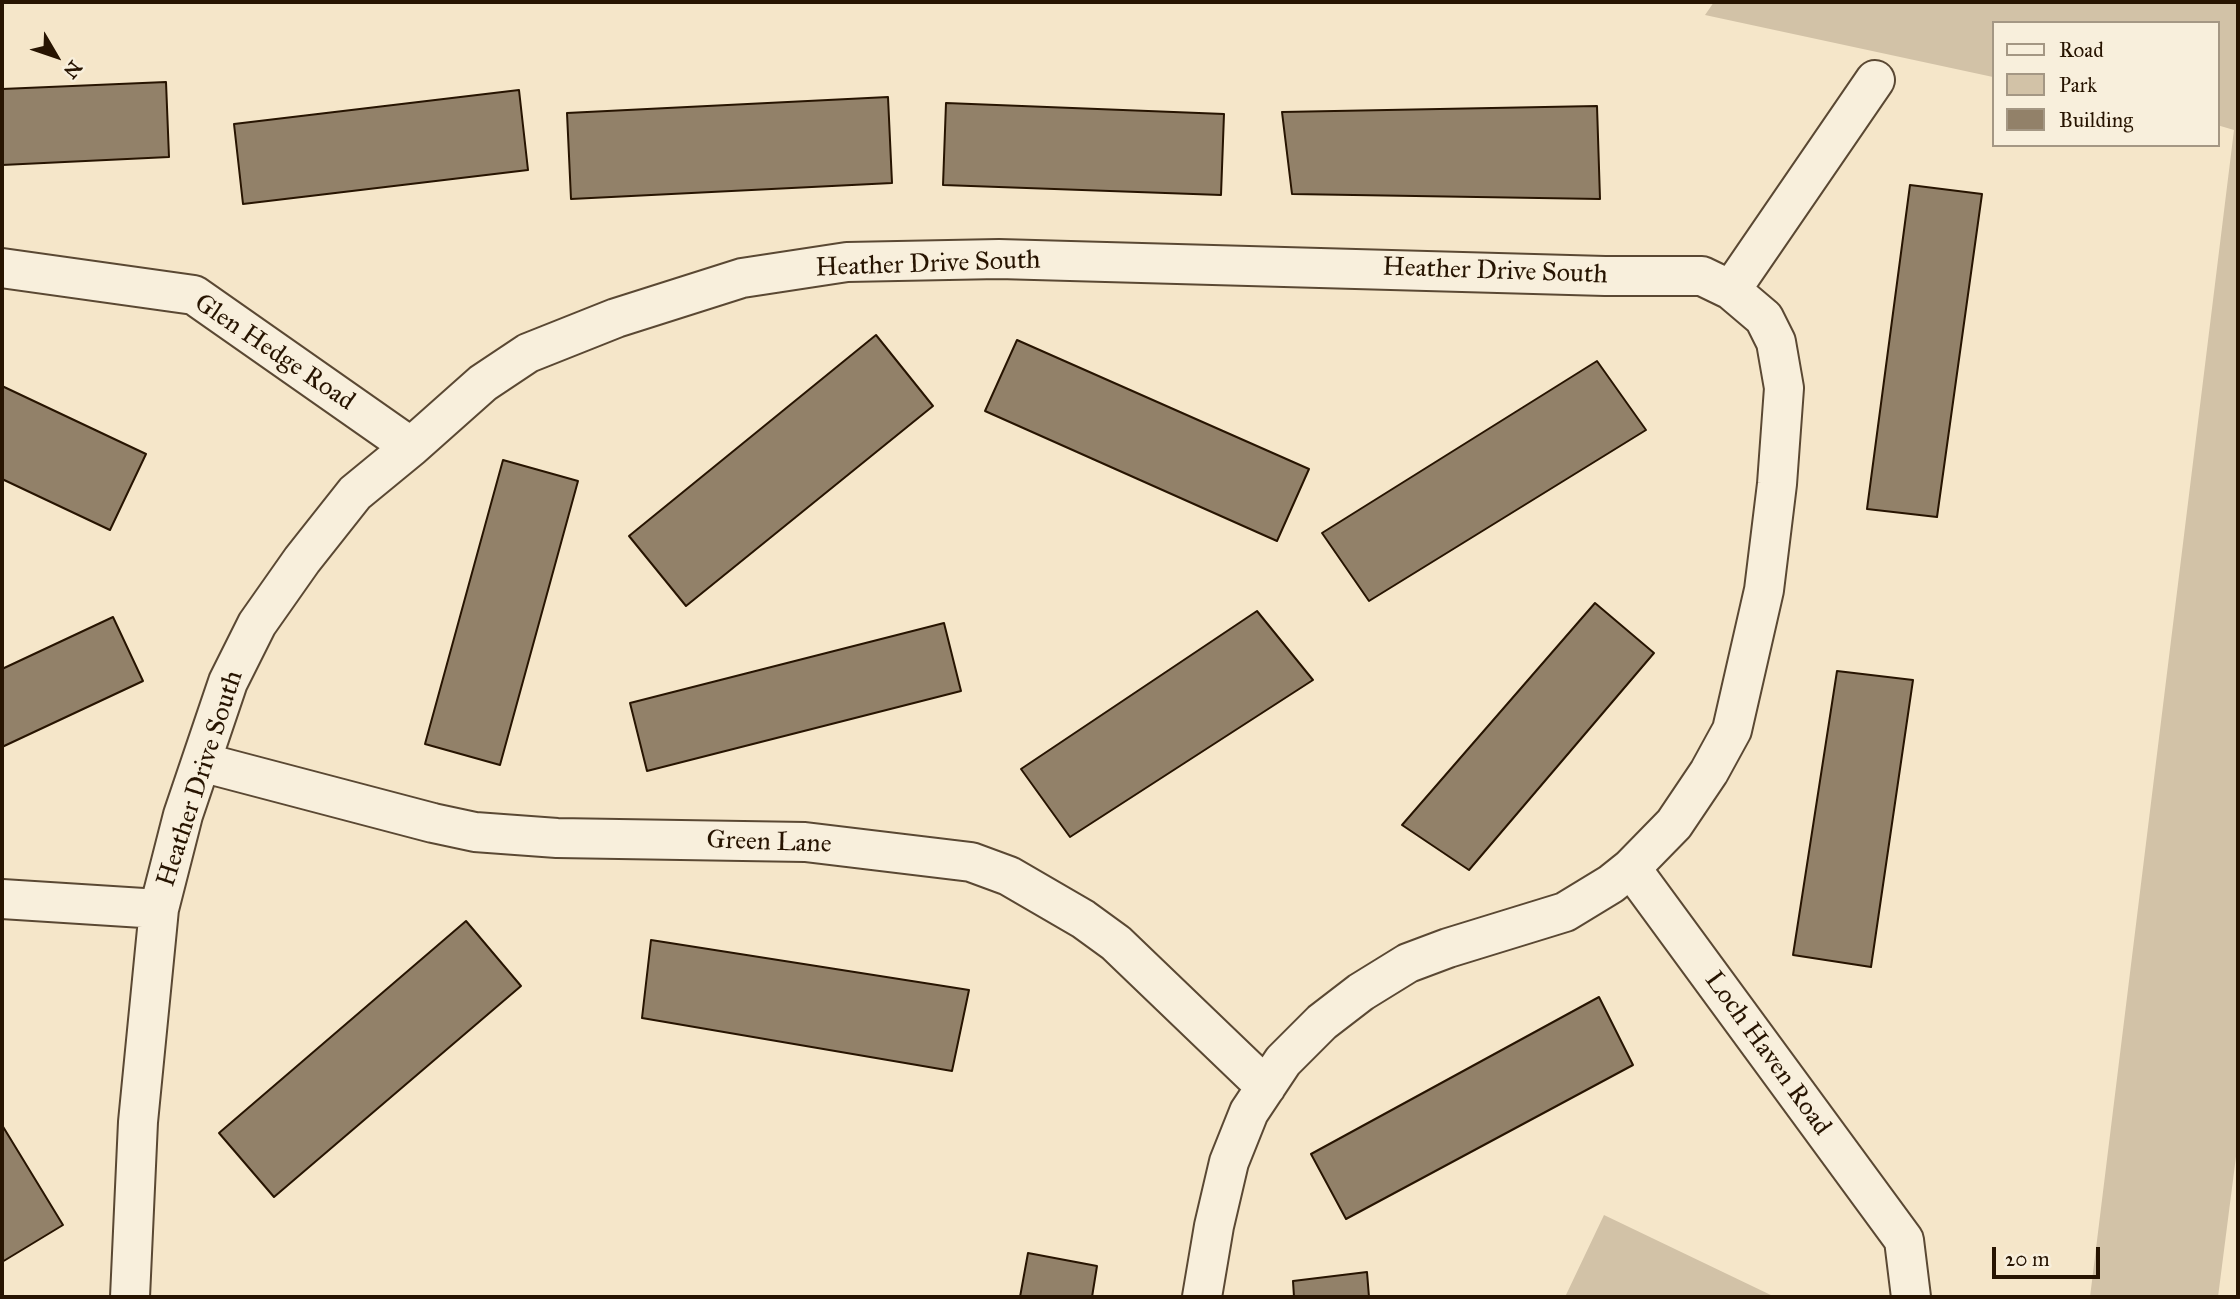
<!DOCTYPE html>
<style>
body{margin:0}
#map{position:relative;width:2240px;height:1299px;overflow:hidden;background:#f5e6c9;font-family:"IM FELL Great Primer",serif}
canvas{display:block}
.frame{position:absolute;inset:0;border:4px solid #271401;pointer-events:none}
.legend{position:absolute;left:1992px;top:21px;width:228px;height:126px;box-sizing:border-box;background:#f8efdc;border:2px solid #a49784;margin:0;padding:9px 12px;list-style:none;font-size:21px;color:#271401}
.legend li{display:flex;align-items:center;gap:14px;height:35px}
.legend b{width:35px;border:2px solid #a49784}
.north{position:absolute;left:21px;top:21px;width:70px;height:70px;-webkit-text-stroke:5px #f8efdc;paint-order:stroke;rotate:129deg;font-size:19px;font-weight:700;line-height:28px;text-align:center;color:#271401}
.north::after{content:'';display:block;margin:auto;width:24px;height:32px;background:#271401;clip-path:polygon(50% 0,100% 100%,50% 72%,0 100%)}
.scale{position:absolute;left:1992px;top:1247px;width:108px;height:32px;box-sizing:border-box;border:4px solid #271401;border-top:0;padding-left:9px;font-size:21px;line-height:24px;white-space:nowrap;color:#271401;-webkit-text-stroke:5px #f8efdc;paint-order:stroke}
</style>
<div id="map">
<canvas width="2240" height="1299"></canvas>
<div class="frame"></div>
<ul class="legend">
<li><b style="height:9px;background:#f8efdc"></b>Road</li>
<li><b style="height:19px;background:#d2c2a7"></b>Park</li>
<li><b style="height:19px;background:#928169"></b>Building</li>
</ul>
<div class="north">N</div>
<div class="scale">20 m</div>
</div>
<script>
const ctx = document.querySelector('canvas').getContext('2d');
ctx.lineJoin = 'round';
function fillPath(path, color) { ctx.fillStyle = color; ctx.fill(path, 'evenodd'); }
function stroke(path, color, width, dash) { ctx.strokeStyle = color; ctx.lineWidth = width; ctx.lineCap = dash ? 'butt' : 'round'; ctx.setLineDash(dash || []); ctx.stroke(path); }
function label(font, color, halo, rows, align = 'center') {
  ctx.font = font + ' "IM FELL Great Primer",serif'; ctx.lineWidth = 5; ctx.setLineDash([]); ctx.textBaseline = 'middle'; ctx.strokeStyle = halo; ctx.fillStyle = color; for (const [text, x, y, turn = 0] of rows) {
    ctx.save(); ctx.translate(x, y); ctx.rotate((+turn || 0) * Math.PI / 180); ctx.textAlign = isNaN(turn) ? turn : align; if (halo) ctx.strokeText(text, 0, 0); ctx.fillText(text, 0, 0); ctx.restore();
  }
}
const green = new Path2D(`
 M 1714,2 L 2238,2 L 2238,1141 L 2218,1297 L 2090,1297 L 2234,130 L 2217,125 L 2217,23 L 1993,23 L 1993,77 L 1705,15 Z
 M 1604,1215 L 1775,1297 L 1565,1297 Z`);
const building = new Path2D(`
 M 166,82 L 169,157 L 2,165 L 2,89 Z
 M 519,90 L 528,170 L 243,204 L 234,124 Z
 M 888,97 L 892,183 L 571,199 L 567,113 Z
 M 946,103 L 1224,114 L 1221,195 L 943,185 Z
 M 1597,106 L 1600,199 L 1292,194 L 1282,112 Z
 M 1910,185 L 1982,194 L 1937,517 L 1867,509 Z
 M 876,335 L 933,406 L 686,606 L 629,536 Z
 M 1017,340 L 1309,469 L 1277,541 L 985,411 Z
 M 1597,361 L 1646,430 L 1369,601 L 1322,533 Z
 M 2,386 L 146,454 L 110,530 L 2,479 Z
 M 503,460 L 578,481 L 500,765 L 425,744 Z
 M 1595,603 L 1654,653 L 1469,870 L 1402,825 Z
 M 1257,611 L 1313,680 L 1070,837 L 1021,769 Z
 M 113,617 L 143,681 L 2,747 L 2,669 Z
 M 944,623 L 961,691 L 647,771 L 630,703 Z
 M 1837,671 L 1913,680 L 1871,967 L 1793,955 Z
 M 466,921 L 521,986 L 274,1197 L 219,1133 Z
 M 651,940 L 969,990 L 952,1071 L 642,1018 Z
 M 1599,997 L 1633,1065 L 1346,1219 L 1311,1154 Z
 M 2,1125 L 63,1225 L 2,1262 Z
 M 1028,1253 L 1097,1266 L 1092,1297 L 1020,1297 Z
 M 1367,1272 L 1369,1297 L 1294,1297 L 1293,1281 Z`);
const minor = new Path2D(`
 M 2,268 L 194,295 L 411,447
 M 1731,290 L 1875,80
 M 201,762 L 433,823 L 475,832 L 557,838 L 805,842 L 971,862 L 1009,876 L 1083,919 L 1116,943 L 1266,1087
 M 1631,868 L 1904,1240 L 1911,1297
 M 2,899 L 159,909
 M 130,1297 L 138,1122 L 159,909 L 183,815 L 228,682 L 257,624 L 302,560 L 355,493 L 411,447 L 483,383 L 528,353 L 616,318 L 742,278 L 847,262 L 999,259 L 1605,276 L 1702,276 L 1731,290 L 1764,318 L 1776,342 L 1784,388 L 1777,484 L 1764,590 L 1732,730 L 1709,772 L 1674,824 L 1631,868 L 1611,884 L 1565,912 L 1448,948 L 1408,963 L 1361,992 L 1322,1022 L 1283,1061 L 1249,1112 L 1229,1162 L 1214,1226 L 1202,1297`);
const streetNames = [
 ["Heather Drive South",928,265,-2],
 ["Heather Drive South",1495,272,2],
 ["Glen Hedge Road",274,353,34],
 ["Heather Drive South",201,779,-72],
 ["Green Lane",769,843,2],
 ["Loch Haven Road",1767,1054,54]
];
fillPath(green, '#d2c2a7');
fillPath(building, '#928169');
stroke(building, '#271401', 2);
stroke(minor, '#5a4833', 42);
stroke(minor, '#f8efdc', 38);
label('26px', '#271401', '#f8efdc', streetNames);
</script>
